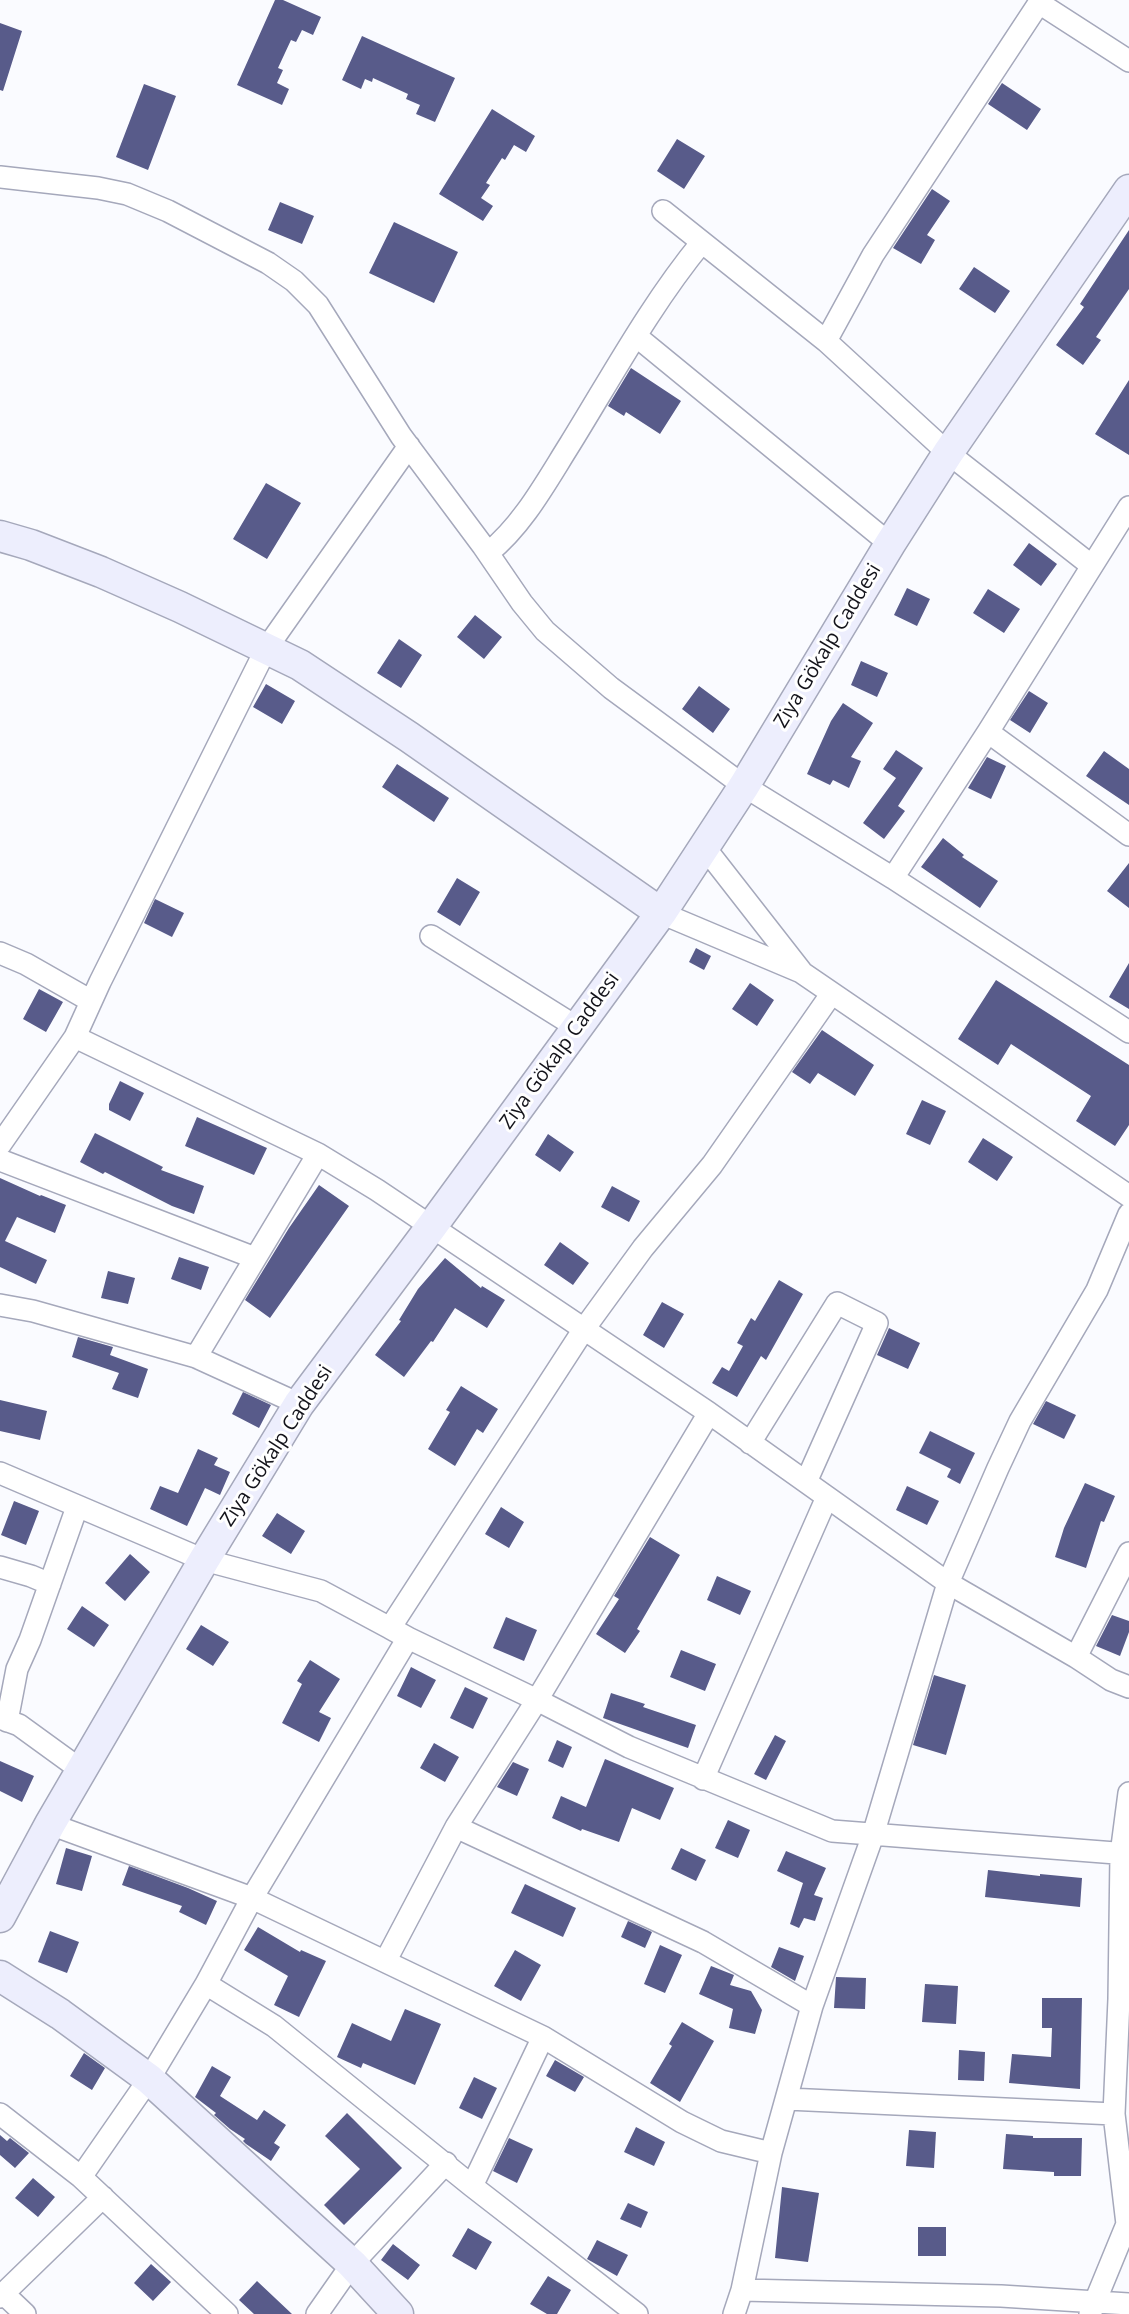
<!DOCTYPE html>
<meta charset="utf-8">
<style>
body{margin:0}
canvas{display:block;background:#fafbff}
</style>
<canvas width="1129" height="2314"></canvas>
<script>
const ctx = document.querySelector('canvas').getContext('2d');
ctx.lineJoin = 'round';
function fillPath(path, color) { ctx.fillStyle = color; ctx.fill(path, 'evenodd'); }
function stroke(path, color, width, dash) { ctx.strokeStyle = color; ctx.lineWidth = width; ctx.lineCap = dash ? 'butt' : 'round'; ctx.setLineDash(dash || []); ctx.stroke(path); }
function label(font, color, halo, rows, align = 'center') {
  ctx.font = font + ' "Open Sans",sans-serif'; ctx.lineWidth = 6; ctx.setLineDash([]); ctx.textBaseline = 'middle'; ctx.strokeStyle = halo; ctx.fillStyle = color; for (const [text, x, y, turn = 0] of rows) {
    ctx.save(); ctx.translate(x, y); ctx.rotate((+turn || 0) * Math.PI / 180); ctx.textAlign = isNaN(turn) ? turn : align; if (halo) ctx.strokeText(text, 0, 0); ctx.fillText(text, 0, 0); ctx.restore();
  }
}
const building = new Path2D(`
 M 275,0 L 283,0 L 321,17 L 313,35 L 302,30 L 296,42 L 291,40 L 278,68 L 283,70 L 277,83 L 289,89 L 282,105 L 237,85 Z
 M 0,23 L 22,31 L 3,91 L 0,90 Z
 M 362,36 L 455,78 L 435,122 L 416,114 L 420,105 L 406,99 L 408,94 L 373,78 L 372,82 L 365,79 L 361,89 L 342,80 Z
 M 1002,83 L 1041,109 L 1027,130 L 988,104 Z
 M 144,84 L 176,96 L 148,170 L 116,157 Z
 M 492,109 L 535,136 L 526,152 L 514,145 L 505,160 L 502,158 L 486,183 L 490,185 L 481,198 L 493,206 L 483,221 L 439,194 Z
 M 677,139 L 705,156 L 684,189 L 657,171 Z
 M 932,189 L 950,201 L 927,235 L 935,240 L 921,264 L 893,248 Z
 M 280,202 L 314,216 L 302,244 L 268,230 Z
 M 394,222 L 458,252 L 434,303 L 369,273 Z
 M 1129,230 L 1129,289 L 1096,337 L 1101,340 L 1083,365 L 1056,345 L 1084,307 L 1080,304 Z
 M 974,267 L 1010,291 L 995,313 L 959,289 Z
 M 631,368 L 681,401 L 660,434 L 626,412 L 624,416 L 608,406 Z
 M 1129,380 L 1129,455 L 1095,434 Z
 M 266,483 L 301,503 L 267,559 L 233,539 Z
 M 1029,543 L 1057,564 L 1041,586 L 1013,565 Z
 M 907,588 L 930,599 L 917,626 L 894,615 Z
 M 988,589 L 1020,609 L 1004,633 L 973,613 Z
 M 475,615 L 502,637 L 484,659 L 457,637 Z
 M 399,639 L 422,655 L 401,688 L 377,673 Z
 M 861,661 L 888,673 L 877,697 L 851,685 Z
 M 266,684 L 295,701 L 282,724 L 253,707 Z
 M 699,686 L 730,709 L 713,733 L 682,709 Z
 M 1029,691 L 1048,703 L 1030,733 L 1010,720 Z
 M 843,703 L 873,723 L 851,757 L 861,761 L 849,788 L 833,780 L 830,785 L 807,774 L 831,721 Z
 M 896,750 L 923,768 L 898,806 L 905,811 L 884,839 L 863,823 L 896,778 L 883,769 Z
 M 1104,751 L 1129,769 L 1129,805 L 1086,776 Z
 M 987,757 L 1006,766 L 991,799 L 968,788 Z
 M 397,764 L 449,798 L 434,822 L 382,787 Z
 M 943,838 L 964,855 L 962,857 L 998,881 L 980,908 L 921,867 Z
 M 1129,863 L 1129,908 L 1107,891 Z
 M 457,878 L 480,892 L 460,926 L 437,912 Z
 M 155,899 L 184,913 L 172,937 L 144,923 Z
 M 696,948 L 711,956 L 704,970 L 689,962 Z
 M 1129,963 L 1129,1009 L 1109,997 Z
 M 996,980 L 1129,1065 L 1129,1125 L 1115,1146 L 1076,1121 L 1091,1096 L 1011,1044 L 998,1065 L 958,1039 Z
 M 750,983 L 774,1000 L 757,1026 L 732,1009 Z
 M 39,989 L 63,1002 L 46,1032 L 23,1019 Z
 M 822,1030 L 874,1065 L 855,1096 L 818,1073 L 810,1084 L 792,1072 Z
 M 120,1081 L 144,1093 L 130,1121 L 109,1110 L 109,1104 Z
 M 922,1100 L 946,1111 L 930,1145 L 906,1134 Z
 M 197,1117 L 267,1148 L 254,1175 L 185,1146 Z
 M 95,1133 L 163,1167 L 161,1170 L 204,1186 L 194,1214 L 172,1206 L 105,1172 L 103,1174 L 80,1162 Z
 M 548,1134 L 574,1152 L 560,1172 L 535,1155 Z
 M 983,1138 L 1013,1157 L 997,1181 L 968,1162 Z
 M 0,1178 L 40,1196 L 41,1195 L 66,1205 L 55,1233 L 17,1217 L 5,1241 L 47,1260 L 36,1284 L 0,1267 Z
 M 319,1185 L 349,1206 L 270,1318 L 245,1300 L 289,1228 Z
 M 612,1186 L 640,1201 L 629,1222 L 601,1207 Z
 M 560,1242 L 589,1263 L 573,1285 L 544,1265 Z
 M 179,1257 L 209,1267 L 201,1290 L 171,1279 Z
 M 445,1258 L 481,1288 L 482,1286 L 505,1300 L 487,1328 L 455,1308 L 433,1342 L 431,1341 L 404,1377 L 375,1355 L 401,1321 L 399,1320 L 418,1289 Z
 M 108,1271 L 135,1278 L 128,1304 L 101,1298 Z
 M 779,1280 L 803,1294 L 766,1360 L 761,1356 L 737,1397 L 712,1383 L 722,1367 L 729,1371 L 743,1346 L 737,1343 L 751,1318 L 755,1321 Z
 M 662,1302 L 684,1314 L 664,1348 L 643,1335 Z
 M 889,1328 L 920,1343 L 908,1369 L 877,1355 Z
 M 78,1337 L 113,1347 L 110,1355 L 148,1369 L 138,1398 L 112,1389 L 119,1373 L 72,1357 Z
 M 461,1386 L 498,1409 L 483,1433 L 477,1429 L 455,1466 L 428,1449 L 450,1412 L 446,1410 Z
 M 243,1392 L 271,1405 L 259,1428 L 232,1414 Z
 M 0,1400 L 47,1411 L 40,1440 L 0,1431 Z
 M 1046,1401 L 1076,1415 L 1064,1439 L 1033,1424 Z
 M 930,1431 L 975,1453 L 960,1484 L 947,1477 L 951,1469 L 919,1453 Z
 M 198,1449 L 218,1458 L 214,1465 L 230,1472 L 220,1495 L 205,1488 L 187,1526 L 150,1509 L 160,1486 L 178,1493 Z
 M 1085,1483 L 1115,1496 L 1104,1522 L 1101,1521 L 1086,1568 L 1055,1557 L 1064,1528 Z
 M 907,1486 L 939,1501 L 927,1525 L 896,1510 Z
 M 14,1501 L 39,1511 L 26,1545 L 1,1535 Z
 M 501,1507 L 524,1522 L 509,1548 L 485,1534 Z
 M 277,1513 L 305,1531 L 291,1554 L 262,1536 Z
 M 650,1537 L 680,1555 L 637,1629 L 640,1631 L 625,1653 L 596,1634 L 619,1599 L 614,1596 Z
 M 130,1554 L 150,1572 L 125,1601 L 105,1583 Z
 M 717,1576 L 751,1591 L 740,1615 L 707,1600 Z
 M 82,1606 L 109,1625 L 94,1647 L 67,1629 Z
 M 1112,1615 L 1129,1621 L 1129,1632 L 1120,1656 L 1096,1646 Z
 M 506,1617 L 537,1630 L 524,1661 L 493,1648 Z
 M 201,1625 L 229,1642 L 213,1666 L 186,1649 Z
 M 681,1650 L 716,1664 L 705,1691 L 670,1677 Z
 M 310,1660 L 340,1679 L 319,1712 L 331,1718 L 319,1742 L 282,1723 L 302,1684 L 297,1681 Z
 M 411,1667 L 436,1680 L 421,1708 L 397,1696 Z
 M 934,1675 L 966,1685 L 946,1755 L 913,1745 Z
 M 465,1687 L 488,1698 L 473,1729 L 450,1718 Z
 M 611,1693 L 645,1704 L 643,1707 L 696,1725 L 688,1748 L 603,1718 Z
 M 775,1735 L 786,1741 L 766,1780 L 754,1774 Z
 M 557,1740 L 572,1747 L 563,1768 L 548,1761 Z
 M 434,1743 L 459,1757 L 445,1782 L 420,1768 Z
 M 605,1759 L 674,1788 L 660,1820 L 632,1808 L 619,1842 L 582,1829 L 581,1831 L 552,1818 L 561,1796 L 586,1807 Z
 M 0,1761 L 34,1776 L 22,1802 L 0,1791 Z
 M 513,1762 L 529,1769 L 517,1796 L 497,1787 Z
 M 728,1820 L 750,1830 L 738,1858 L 715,1848 Z
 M 66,1848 L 92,1856 L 82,1891 L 56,1884 Z
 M 681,1848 L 706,1860 L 696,1881 L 671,1869 Z
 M 786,1851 L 826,1868 L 814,1895 L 823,1898 L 815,1921 L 804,1918 L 799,1928 L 790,1924 L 803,1883 L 777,1871 Z
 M 129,1866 L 188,1888 L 217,1901 L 206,1925 L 179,1912 L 182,1906 L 122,1885 Z
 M 988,1870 L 1040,1876 L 1040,1874 L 1082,1878 L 1080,1907 L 985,1897 Z
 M 525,1884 L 576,1908 L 563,1937 L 511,1913 Z
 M 628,1921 L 652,1932 L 645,1948 L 621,1937 Z
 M 258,1927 L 300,1952 L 301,1950 L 326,1961 L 299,2017 L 274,2005 L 288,1976 L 244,1950 Z
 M 50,1931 L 79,1942 L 67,1973 L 38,1962 Z
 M 660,1945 L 682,1955 L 665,1993 L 644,1984 Z
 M 779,1947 L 804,1956 L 795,1981 L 771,1967 Z
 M 515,1950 L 541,1965 L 521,2001 L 494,1986 Z
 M 711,1966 L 734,1975 L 730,1985 L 751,1991 L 762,2010 L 755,2034 L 729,2028 L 733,2009 L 699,1994 Z
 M 836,1977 L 866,1978 L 865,2009 L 834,2008 Z
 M 925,1984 L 958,1986 L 956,2024 L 922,2022 Z
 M 1042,1998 L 1082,1998 L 1080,2089 L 1009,2083 L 1012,2054 L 1051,2057 L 1052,2028 L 1042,2028 Z
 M 405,2009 L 441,2024 L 415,2085 L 363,2063 L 361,2068 L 337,2057 L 352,2023 L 391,2041 Z
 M 682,2022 L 714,2041 L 680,2102 L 650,2083 L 672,2046 L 669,2044 Z
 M 959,2050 L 985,2052 L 984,2081 L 958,2080 Z
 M 84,2053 L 105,2068 L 92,2090 L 70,2076 Z
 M 555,2060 L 584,2077 L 575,2092 L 546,2076 Z
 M 212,2066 L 231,2077 L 220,2096 L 257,2120 L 264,2110 L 286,2125 L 274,2143 L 280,2147 L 271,2161 L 246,2144 L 243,2141 L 245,2139 L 230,2129 L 214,2115 L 216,2113 L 195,2097 Z
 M 474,2077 L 497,2088 L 482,2119 L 459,2108 Z
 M 347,2113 L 402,2168 L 344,2225 L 324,2205 L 360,2169 L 325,2136 Z
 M 636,2127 L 665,2142 L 654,2166 L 624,2152 Z
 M 909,2130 L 936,2132 L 934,2168 L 906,2166 Z
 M 1006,2134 L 1033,2136 L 1033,2138 L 1082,2138 L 1081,2176 L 1054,2176 L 1054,2172 L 1003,2169 Z
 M 0,2135 L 7,2141 L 10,2138 L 29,2153 L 15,2168 L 0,2155 Z
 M 509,2138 L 533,2149 L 517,2183 L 493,2171 Z
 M 33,2178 L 55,2197 L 38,2217 L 15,2198 Z
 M 782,2187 L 819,2193 L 808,2262 L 775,2258 Z
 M 628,2203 L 648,2212 L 641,2228 L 620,2219 Z
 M 918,2227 L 946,2227 L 946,2256 L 918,2256 Z
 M 468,2228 L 492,2242 L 476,2270 L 452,2256 Z
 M 597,2240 L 628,2255 L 617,2276 L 587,2259 Z
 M 393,2244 L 420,2265 L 408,2280 L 381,2260 Z
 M 151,2264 L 171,2282 L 153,2301 L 134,2283 Z
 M 548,2276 L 571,2290 L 557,2314 L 547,2314 L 530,2304 Z
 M 257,2281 L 292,2314 L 254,2314 L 239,2300 Z`);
const street = new Path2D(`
 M 0,177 L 98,188 L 127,194 L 168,211 L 268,263 L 294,281 L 318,305 L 401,436 L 483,546 L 522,603 L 545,631 L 611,688 L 744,786 L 893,878 L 1129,1032
 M 663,211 L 826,341 L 948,453 L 1092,566
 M 636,336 L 890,544
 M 826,341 L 873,255 L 1039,3 L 1129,61
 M 488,553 C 523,525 546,482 570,444 C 612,376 651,304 702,242
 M 988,732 L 1129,835
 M 705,848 L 801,971
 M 893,878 L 988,732 L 1129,507
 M 661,913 L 801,972 L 1129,1196
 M 431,936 L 578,1028
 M 0,953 L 26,964 L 91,1001
 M 75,1037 L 318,1154 L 377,1190 L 709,1413 L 948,1583 L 1076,1657 L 1111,1680 L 1129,1687
 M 0,1145 L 75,1037 L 100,982 L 266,649 L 409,446
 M 0,1160 L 255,1258
 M 0,1305 L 33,1311 L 196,1357 L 299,1404
 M 196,1357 L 318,1154
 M 750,1443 L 837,1303 L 877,1323 L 806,1482
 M 0,1473 L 204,1560 L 321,1591 L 390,1628
 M 0,1567 L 31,1576 L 50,1584
 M 408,1638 L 537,1700 L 629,1747 L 832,1831 L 1129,1854
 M 1076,1657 L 1129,1553
 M 0,1718 L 19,1725 L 81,1770
 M 7,1721 L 17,1669 L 30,1640 L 77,1507
 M 703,1779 L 827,1497
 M 50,1824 L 252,1898 L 543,2037 L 682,2122 L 721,2141 L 771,2153
 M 456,1827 L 703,1942 L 812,2006
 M 386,1960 L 456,1827 L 537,1700 L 709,1413
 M 206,1984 L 274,2026 L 472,2186 L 637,2314
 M 787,2099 L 1114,2114
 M 0,2114 L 81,2177 L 227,2314
 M 81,2177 L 149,2079 L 206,1984 L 252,1898 L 408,1638 L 390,1628 L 584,1329 L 643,1248 L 712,1165 L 832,993
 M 472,2186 L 543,2037
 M 742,2290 L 1001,2296 L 1129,2304
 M 4,2294 L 25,2314
 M 0,2297 L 103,2197
 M 317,2314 L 352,2264 L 446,2163
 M 734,2314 L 742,2290 L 771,2153 L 812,2006 L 873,1835 L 948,1583 L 998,1468 L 1020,1421 L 1097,1290 L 1129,1214
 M 1090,2314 L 1127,2224 L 1114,2114 L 1119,1999 L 1121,1854 L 1129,1793`);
const secondary = new Path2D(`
 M 0,536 L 31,545 L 101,572 L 180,607 L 300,665 L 409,737 L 661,913
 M 0,1917 L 50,1824 L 204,1560 L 299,1404 L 432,1226 L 661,913 L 744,786 L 890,544 L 948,453 L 1129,190
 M 0,1976 L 60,2014 L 149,2079 L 352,2264 L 398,2314`);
const streetNames = [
 ["Ziya Gökalp Caddesi",828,646,-59],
 ["Ziya Gökalp Caddesi",560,1051,-54],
 ["Ziya Gökalp Caddesi",277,1446,-57]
];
fillPath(building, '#585b8a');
stroke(street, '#a5a8bb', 24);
stroke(secondary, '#a5a8bb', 33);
stroke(street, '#fff', 21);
stroke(secondary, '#edeefd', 30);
label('20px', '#13131a', '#fff', streetNames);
</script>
